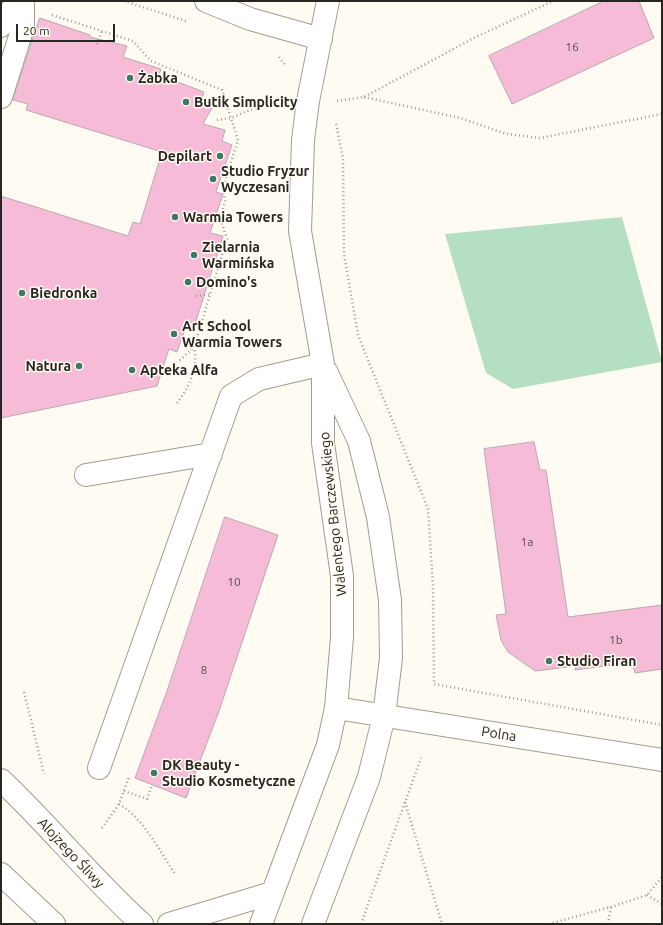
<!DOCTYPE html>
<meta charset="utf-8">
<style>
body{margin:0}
#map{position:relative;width:663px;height:925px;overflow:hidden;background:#fffbf2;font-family:Ubuntu,sans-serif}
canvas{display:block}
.frame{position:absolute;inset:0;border:2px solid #282620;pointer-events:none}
.scale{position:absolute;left:16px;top:24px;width:99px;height:18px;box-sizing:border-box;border:2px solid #282620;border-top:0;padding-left:5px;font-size:12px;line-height:14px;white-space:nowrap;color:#282620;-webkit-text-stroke:3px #fffbf2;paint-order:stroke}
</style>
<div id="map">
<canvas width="663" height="925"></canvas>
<div class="frame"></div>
<div class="scale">20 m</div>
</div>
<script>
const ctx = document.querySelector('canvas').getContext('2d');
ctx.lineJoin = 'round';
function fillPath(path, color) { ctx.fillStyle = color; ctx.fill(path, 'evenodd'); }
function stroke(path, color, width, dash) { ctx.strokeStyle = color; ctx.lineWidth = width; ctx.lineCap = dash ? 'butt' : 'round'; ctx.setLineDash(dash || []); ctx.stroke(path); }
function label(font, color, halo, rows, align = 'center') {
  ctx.font = font + ' Ubuntu,sans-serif'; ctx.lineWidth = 3; ctx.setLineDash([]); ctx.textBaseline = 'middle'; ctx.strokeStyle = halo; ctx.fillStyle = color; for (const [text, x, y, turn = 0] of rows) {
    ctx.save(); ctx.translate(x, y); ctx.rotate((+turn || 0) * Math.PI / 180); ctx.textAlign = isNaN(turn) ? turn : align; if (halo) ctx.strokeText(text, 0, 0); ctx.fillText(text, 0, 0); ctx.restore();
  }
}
const green = new Path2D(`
 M 622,217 L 662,362 L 513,389 L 486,373 L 445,234 Z`);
const building = new Path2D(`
 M 604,1 L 639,1 L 654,38 L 512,104 L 489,56 Z
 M 40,18 L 90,35 L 90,37 L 127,46 L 123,57 L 161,69 L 159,75 L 204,92 L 201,101 L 213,106 L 203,124 L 225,130 L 222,141 L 232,145 L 216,192 L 223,194 L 210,233 L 223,236 L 195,324 L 188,321 L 177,352 L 169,349 L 157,386 L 1,418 L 1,196 L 128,236 L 133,222 L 140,224 L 162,152 L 26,110 L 28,104 L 13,100 Z
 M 534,442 L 540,470 L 546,470 L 568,617 L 662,605 L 662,669 L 635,673 L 632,662 L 575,670 L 575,666 L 535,671 L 508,652 L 501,640 L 496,615 L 506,614 L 484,449 Z
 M 225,517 L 278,535 L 219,711 L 186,798 L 135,778 L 167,691 Z`);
const path = new Path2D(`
 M 124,1 L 186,21
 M 52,15 L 133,41 L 151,61 L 222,90 L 238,140 L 223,187 L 225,201 L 220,218 L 227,239 L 194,347 L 179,361
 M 97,44 L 102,31
 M 279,57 L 286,66
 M 364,97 L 460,118 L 507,134 L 540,138 L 662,114
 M 337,101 L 364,97 L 474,38 L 553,1
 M 217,120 L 231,118 L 279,98
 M 336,124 L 343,158 L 344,254 L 358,335 L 428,509 L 433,587 L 434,684 L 662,725
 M 196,296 L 210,294
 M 177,403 C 189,388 199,366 194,347
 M 24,692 L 44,774
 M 124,791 L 147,799 L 152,785
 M 405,802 L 442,924
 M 119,804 C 144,819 159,850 175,874
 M 102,828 L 119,804 L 129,777
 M 647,895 L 662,904
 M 361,924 L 421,758
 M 549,924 L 614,906 L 647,895 L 662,877
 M 608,924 L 611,907`);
const minor = new Path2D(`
 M 206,1 L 250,19 L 321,39
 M 1,26 L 4,18 L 20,1
 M 1,97 L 23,27 L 23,1
 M 86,475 L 211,454
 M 336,708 L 662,760
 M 99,768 L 231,396 L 259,379 L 323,364
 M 1,780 C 50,826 92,879 142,924
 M 1,874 L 54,924
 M 169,924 L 272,893
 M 261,924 L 328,745 L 336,708 L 342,637 L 342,576 L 323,443 L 323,364 L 300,231 L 303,140 L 308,101 L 328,1
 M 313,924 L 369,777 L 384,716 L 391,658 L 390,600 L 378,517 L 359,441 L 326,371`);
const markers = [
 [130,78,4,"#3c7863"],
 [186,102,4,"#3c7863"],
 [220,156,4,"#3c7863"],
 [213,179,4,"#3c7863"],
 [175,217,4,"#3c7863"],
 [194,255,4,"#3c7863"],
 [188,282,4,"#3c7863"],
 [22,293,4,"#3c7863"],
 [174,334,4,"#3c7863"],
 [79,366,4,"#3c7863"],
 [132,370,4,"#3c7863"],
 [549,661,4,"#3c7863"],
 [154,773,4,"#3c7863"]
];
const numberNames = [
 ["16",572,47],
 ["1a",527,542],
 ["10",234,582],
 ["1b",616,640],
 ["8",204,670]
];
const poiNames = [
 ["Żabka",138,78],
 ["Butik Simplicity",194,102],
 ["Depilart",212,156,"right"],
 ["Studio Fryzur",221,171],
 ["Wyczesani",221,187],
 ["Warmia Towers",183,217],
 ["Zielarnia",202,247],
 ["Warmińska",202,263],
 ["Domino's",196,282],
 ["Biedronka",30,293],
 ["Art School",182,326],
 ["Warmia Towers",182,342],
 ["Natura",71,366,"right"],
 ["Apteka Alfa",140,370],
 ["Studio Firan",557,661],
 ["DK Beauty -",162,765],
 ["Studio Kosmetyczne",162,781]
];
const streetNames = [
 ["Walentego Barczewskiego",333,514,-96],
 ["Polna",499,734,9],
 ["Alojzego Śliwy",71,853,47]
];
fillPath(green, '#b4dfc3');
fillPath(building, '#f6bcd7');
stroke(building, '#b8a9af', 1);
stroke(minor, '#a29d90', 24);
stroke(path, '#9f9b94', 2.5, [1, 3]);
stroke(minor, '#fff', 22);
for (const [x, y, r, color] of markers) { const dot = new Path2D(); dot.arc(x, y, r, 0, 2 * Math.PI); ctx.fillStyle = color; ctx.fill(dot); stroke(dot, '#fffbf2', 1.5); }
label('12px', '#5c4c4e', null, numberNames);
label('bold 14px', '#282620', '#fffbf2', poiNames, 'left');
label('14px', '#282620', '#fffbf2', streetNames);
</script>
